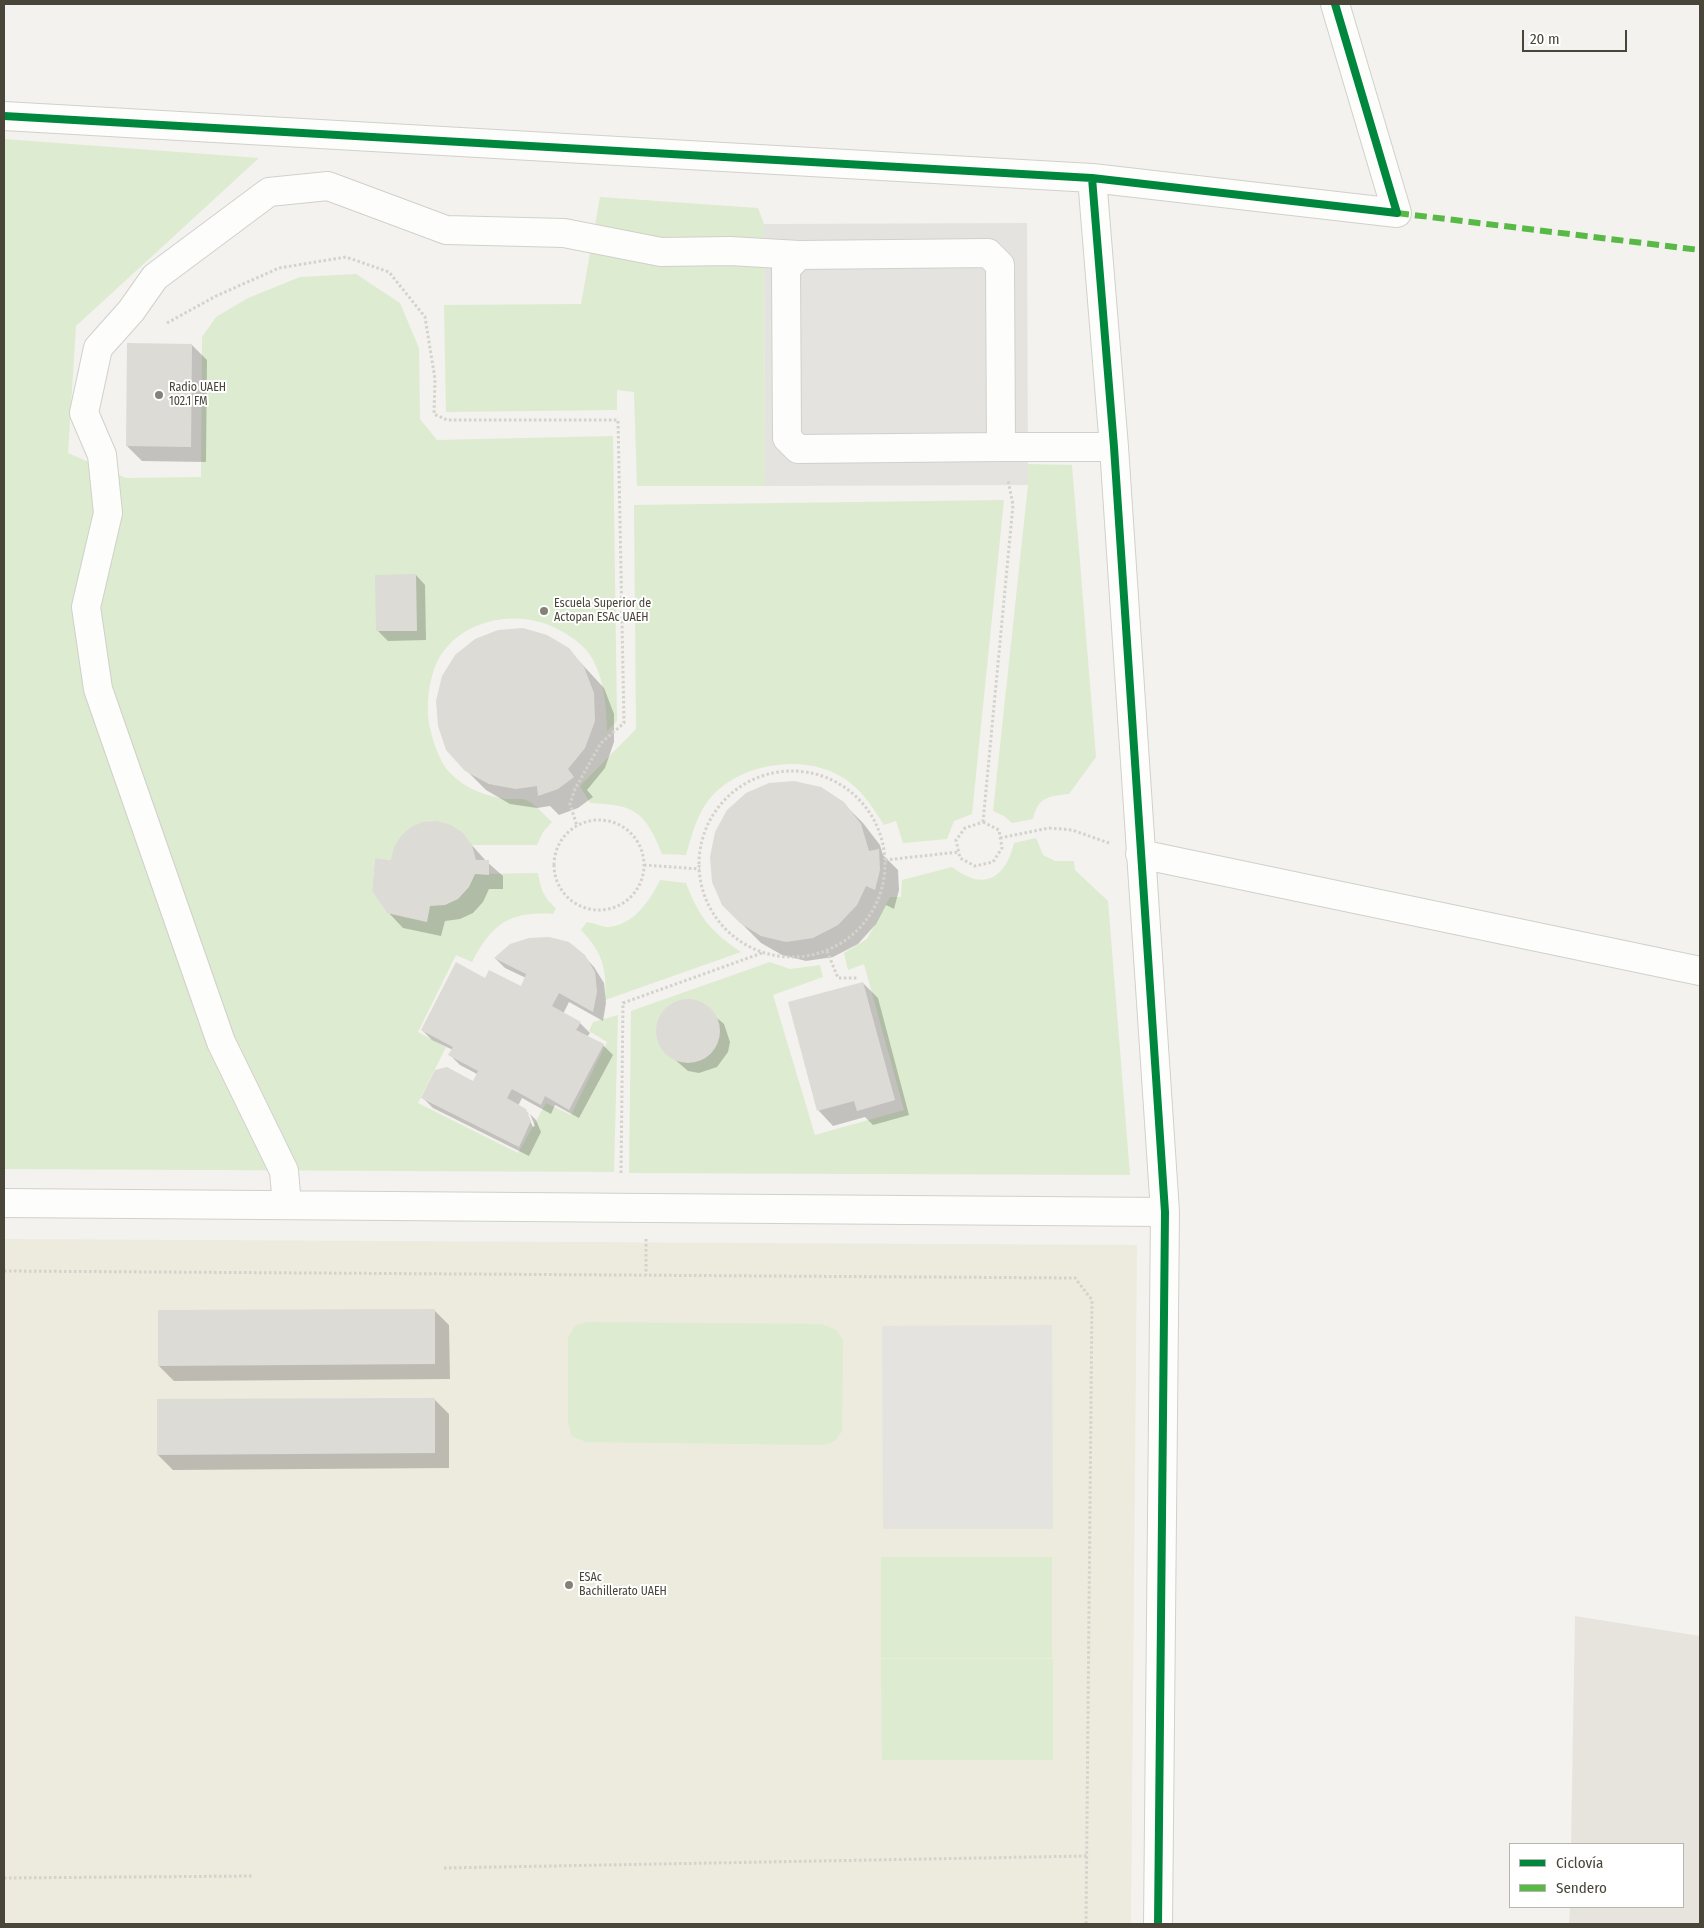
<!DOCTYPE html>
<meta charset="utf-8">
<style>
body{margin:0}
#map{position:relative;width:1704px;height:1928px;overflow:hidden;background:#f3f2ee;font-family:"Fira Sans Condensed",sans-serif}
canvas{display:block}
.frame{position:absolute;inset:0;border:5px solid #494539;pointer-events:none}
.legend{position:absolute;left:1509px;top:1843px;width:175px;height:65px;box-sizing:border-box;background:#fff;border:1px solid #b6b5b0;margin:0;padding:6px 9px;list-style:none;font-size:15px;color:#494539}
.legend li{display:flex;align-items:center;gap:10px;height:25px}
.legend b{width:25px;border:1px solid #b6b5b0}
.scale{position:absolute;left:1522px;top:30px;width:105px;height:22px;box-sizing:border-box;border:2px solid #494539;border-top:0;padding-left:6px;font-size:15px;line-height:18px;white-space:nowrap;color:#494539;-webkit-text-stroke:4px #fff;paint-order:stroke}
</style>
<div id="map">
<canvas width="1704" height="1928"></canvas>
<div class="frame"></div>
<ul class="legend">
<li><b style="height:6px;background:#00873e"></b>Ciclovía</li>
<li><b style="height:6px;background:#58b947"></b>Sendero</li>
</ul>
<div class="scale">20 m</div>
</div>
<script>
const ctx = document.querySelector('canvas').getContext('2d');
ctx.lineJoin = 'round';
function fillPath(path, color) { ctx.fillStyle = color; ctx.fill(path, 'evenodd'); }
function stroke(path, color, width, dash) { ctx.strokeStyle = color; ctx.lineWidth = width; ctx.lineCap = dash ? 'butt' : 'round'; ctx.setLineDash(dash || []); ctx.stroke(path); }
function label(font, color, halo, rows, align = 'center') {
  ctx.font = font + ' "Fira Sans Condensed",sans-serif'; ctx.lineWidth = 4; ctx.setLineDash([]); ctx.textBaseline = 'middle'; ctx.strokeStyle = halo; ctx.fillStyle = color; for (const [text, x, y, turn = 0] of rows) {
    ctx.save(); ctx.translate(x, y); ctx.rotate((+turn || 0) * Math.PI / 180); ctx.textAlign = isNaN(turn) ? turn : align; if (halo) ctx.strokeText(text, 0, 0); ctx.fillText(text, 0, 0); ctx.restore();
  }
}
const residential = new Path2D(`
 M 1575,1616 L 1700,1636 L 1700,1924 L 1569,1924 L 1570,1907 L 1683,1907 L 1683,1844 L 1571,1844 Z`);
const education = new Path2D(`
 M 4,1239 L 1137,1245 L 1131,1924 L 4,1924 Z`);
const green = new Path2D(`
 M 4,139 L 259,158 L 76,326 L 68,453 L 126,478 L 201,477 L 202,337 L 216,317 L 248,298 L 300,277 L 356,274 L 400,303 L 419,348 L 420,419 L 437,440 L 613,436 L 617,721 L 607,731 C 606,706 605,683 593,660 C 587,648 575,639 563,632 C 526,609 470,615 443,652 C 429,670 425,707 430,728 C 433,742 440,763 450,773 C 466,789 485,796 507,799 C 513,799 521,798 526,800 C 535,803 545,816 552,822 L 543,832 L 537,845 L 472,845 C 462,832 453,826 437,821 L 391,860 L 375,858 L 372,891 L 387,913 L 426,922 L 430,906 C 453,904 465,896 475,874 L 538,873 C 541,889 543,897 556,908 L 553,914 C 509,911 492,924 472,962 L 456,955 L 418,1032 L 446,1047 L 418,1103 L 518,1153 L 546,1103 L 571,1115 L 607,1042 L 589,1031 L 593,1022 L 618,1015 L 614,1172 L 4,1169 Z
 M 600,197 L 758,208 L 764,224 L 765,486 L 637,486 L 634,392 L 617,390 L 617,410 L 446,412 L 444,305 L 581,304 Z
 M 1027,464 L 1072,465 L 1096,757 L 1069,794 C 1049,796 1038,797 1033,819 L 1012,823 L 1004,816 L 993,811 L 1028,485 Z
 M 1004,500 L 972,814 L 954,821 L 947,839 L 903,843 L 896,821 L 884,825 C 873,808 864,793 848,781 C 808,751 736,762 707,802 C 696,817 691,838 686,855 L 662,854 C 645,811 635,805 590,803 L 580,786 L 636,729 L 634,505 Z
 M 1036,838 L 1043,855 L 1055,861 L 1074,861 L 1075,870 L 1108,901 L 1130,1175 L 629,1173 L 631,1011 L 770,962 L 790,969 L 820,965 L 823,977 L 773,995 L 815,1135 L 904,1110 L 864,964 L 848,970 L 844,953 L 867,939 L 890,897 L 901,897 L 902,880 L 952,867 C 983,891 1005,880 1014,843 Z
 M 660,880 L 686,883 C 699,917 710,931 741,952 L 605,1000 C 607,969 603,953 581,930 L 587,922 C 593,923 600,926 606,927 C 632,927 650,901 660,880 Z
 M 587,1322 L 822,1324 L 836,1330 L 843,1340 L 842,1431 L 835,1441 L 824,1445 L 586,1442 L 572,1436 L 568,1423 L 568,1338 L 575,1326 Z
 M 881,1557 L 1052,1557 L 1052,1658 L 881,1658 Z
 M 881,1659 L 1053,1659 L 1053,1760 L 882,1760 Z`);
const parking = new Path2D(`
 M 1027,223 L 1028,485 L 765,486 L 764,224 Z
 M 1052,1325 L 1053,1529 L 883,1529 L 882,1326 Z`);
const shadow = new Path2D(`
 M 192,345 L 207,360 L 206,462 L 142,461 L 127,446 Z
 M 416,575 L 425,585 L 426,640 L 388,641 L 378,631 Z
 M 568,649 L 604,688 L 614,714 L 614,742 L 605,768 L 587,790 L 593,797 L 578,808 L 559,815 L 550,806 L 537,808 L 510,804 L 486,790 L 466,770 Z
 M 843,803 L 863,823 L 880,845 L 883,855 L 898,870 L 899,890 L 894,909 L 886,905 L 876,924 L 858,944 L 833,957 L 806,961 L 782,955 L 761,943 L 741,923 Z
 M 462,834 L 486,861 L 503,876 L 503,889 L 489,889 L 483,902 L 473,913 L 460,919 L 445,921 L 441,936 L 403,928 L 388,912 L 392,861 Z
 M 584,956 L 594,967 L 604,983 L 606,1003 L 603,1021 L 569,1002 L 563,1014 L 580,1023 L 590,1033 L 587,1037 L 603,1045 L 613,1055 L 579,1118 L 555,1105 L 551,1114 L 522,1098 L 518,1106 L 529,1114 L 527,1114 L 533,1127 L 535,1126 L 530,1114 L 536,1120 L 541,1132 L 529,1156 L 433,1108 L 423,1098 L 473,1083 L 477,1074 L 460,1065 L 450,1055 L 453,1050 L 432,1040 L 422,1030 L 486,979 L 521,988 L 526,978 L 505,968 L 495,958 Z
 M 863,983 L 878,998 L 909,1115 L 873,1125 L 865,1117 L 833,1126 L 819,1111 L 790,1003 Z
 M 689,1000 L 698,1002 L 724,1024 L 730,1042 L 728,1052 L 717,1067 L 699,1073 L 688,1071 L 672,1057 L 661,1047 L 658,1036 L 658,1026 L 662,1015 L 669,1008 Z
 M 434,1310 L 449,1325 L 450,1379 L 174,1381 L 159,1366 Z
 M 434,1399 L 449,1414 L 449,1468 L 173,1470 L 158,1455 Z`);
const building = new Path2D(`
 M 127,343 L 192,344 L 191,447 L 126,446 Z
 M 416,574 L 417,631 L 376,631 L 375,575 Z
 M 523,628 L 547,635 L 569,648 L 584,667 L 594,693 L 595,721 L 585,748 L 568,769 L 574,777 L 558,789 L 538,796 L 537,786 L 516,789 L 489,784 L 465,771 L 446,750 L 438,726 L 436,701 L 442,676 L 455,655 L 475,639 L 498,630 Z
 M 794,781 L 821,787 L 844,802 L 861,824 L 869,851 L 879,849 L 880,870 L 875,890 L 866,886 L 857,905 L 838,925 L 813,938 L 786,942 L 761,936 L 740,923 L 722,905 L 712,882 L 710,857 L 715,832 L 727,810 L 746,793 L 769,783 Z
 M 437,821 L 451,825 L 463,833 L 472,845 L 476,860 L 489,860 L 489,875 L 475,874 L 469,887 L 458,899 L 445,905 L 430,906 L 427,922 L 387,913 L 372,891 L 375,858 L 391,860 L 394,847 L 401,836 L 411,827 L 423,822 Z
 M 549,937 L 569,942 L 585,955 L 595,972 L 597,992 L 593,1012 L 559,993 L 552,1006 L 581,1022 L 576,1030 L 604,1044 L 569,1110 L 545,1096 L 541,1105 L 512,1089 L 507,1098 L 526,1109 L 531,1121 L 519,1147 L 421,1098 L 435,1070 L 447,1067 L 473,1081 L 478,1071 L 448,1055 L 453,1047 L 421,1030 L 456,962 L 485,978 L 489,970 L 521,986 L 526,974 L 494,958 L 510,944 L 529,938 Z
 M 863,982 L 895,1100 L 857,1111 L 854,1101 L 817,1111 L 788,1002 Z
 M656 1031a32 32 0 1 1 64 0a32 32 0 1 1-64 0Z
 M 435,1309 L 435,1364 L 158,1366 L 158,1310 Z
 M 435,1398 L 435,1453 L 157,1455 L 157,1399 Z`);
const path = new Path2D(`
 M 167,323 L 216,296 L 279,268 L 346,257 L 389,272 L 425,317 L 435,379 L 434,414 L 447,420 L 618,420 L 624,723 L 601,743 L 575,789 L 570,804 L 577,826
 M699 864a93 93 0 1 1 186 0a93 93 0 1 1-186 0Z
 M554 865a45 45 0 1 1 90 0a45 45 0 1 1-90 0Z
 M 983,822 L 1013,505 L 1008,480
 M 983,822 L 999,830 L 1002,848 L 993,862 L 975,866 L 960,858 L 956,840 L 965,828 Z
 M 1000,838 L 1049,828 L 1072,830 L 1109,843
 M 885,860 L 959,852
 M 644,865 L 700,869
 M 827,951 L 838,978 L 857,978
 M 621,1173 L 623,1003 L 762,953
 M 646,1239 L 646,1275
 M 4,1271 L 1075,1278 L 1092,1300 L 1086,1924
 M 444,1868 L 1087,1856
 M 4,1878 L 253,1876`);
const minor = new Path2D(`
 M 4,116 L 1092,178 L 1397,213 L 1335,4
 M 1092,178 L 1114,447 L 1165,1212 L 1158,1924
 M 988,253 L 1000,265 L 1001,447 L 798,449 L 787,438 L 786,269 L 799,255 Z
 M 1001,447 L 1114,447
 M 1140,854 L 1700,971
 M 4,1203 L 1165,1212
 M 287,1205 L 284,1171 L 221,1042 L 98,689 L 86,607 L 108,513 L 102,455 L 84,413 L 98,348 L 131,311 L 155,277 L 269,192 L 328,186 L 446,230 L 564,233 L 661,252 L 730,251 L 799,255`);
const quiet = new Path2D(`
 M 1397,213 L 1700,250`);
const cycleway = new Path2D(`
 M 4,116 L 1092,178 L 1397,213 L 1335,4
 M 1092,178 L 1114,447 L 1165,1212 L 1158,1924`);
const markers = [
 [159,395,5,"#848278"],
 [544,611,5,"#848278"],
 [569,1585,5,"#848278"]
];
const poiNames = [
 ["Radio UAEH",169,388],
 ["102.1 FM",169,402],
 ["Escuela Superior de",554,604],
 ["Actopan ESAc UAEH",554,618],
 ["ESAc",579,1578],
 ["Bachillerato UAEH",579,1592]
];
fillPath(residential, '#e6e4dc');
fillPath(education, '#edeade');
fillPath(green, '#ddebd0');
fillPath(parking, '#e5e3df');
fillPath(shadow, '#0003');
fillPath(building, '#dcdbd6');
stroke(minor, '#d1d0cb', 30);
stroke(path, '#d3d2cc', 3, [2.5, 2.5]);
stroke(minor, '#fdfdfc', 28);
stroke(quiet, '#58b947', 6, [12, 6]);
stroke(cycleway, '#00873e', 8);
for (const [x, y, r, color] of markers) { const dot = new Path2D(); dot.arc(x, y, r, 0, 2 * Math.PI); ctx.fillStyle = color; ctx.fill(dot); stroke(dot, '#fff', 2); }
label('12px', '#494539', '#fff', poiNames, 'left');
</script>
